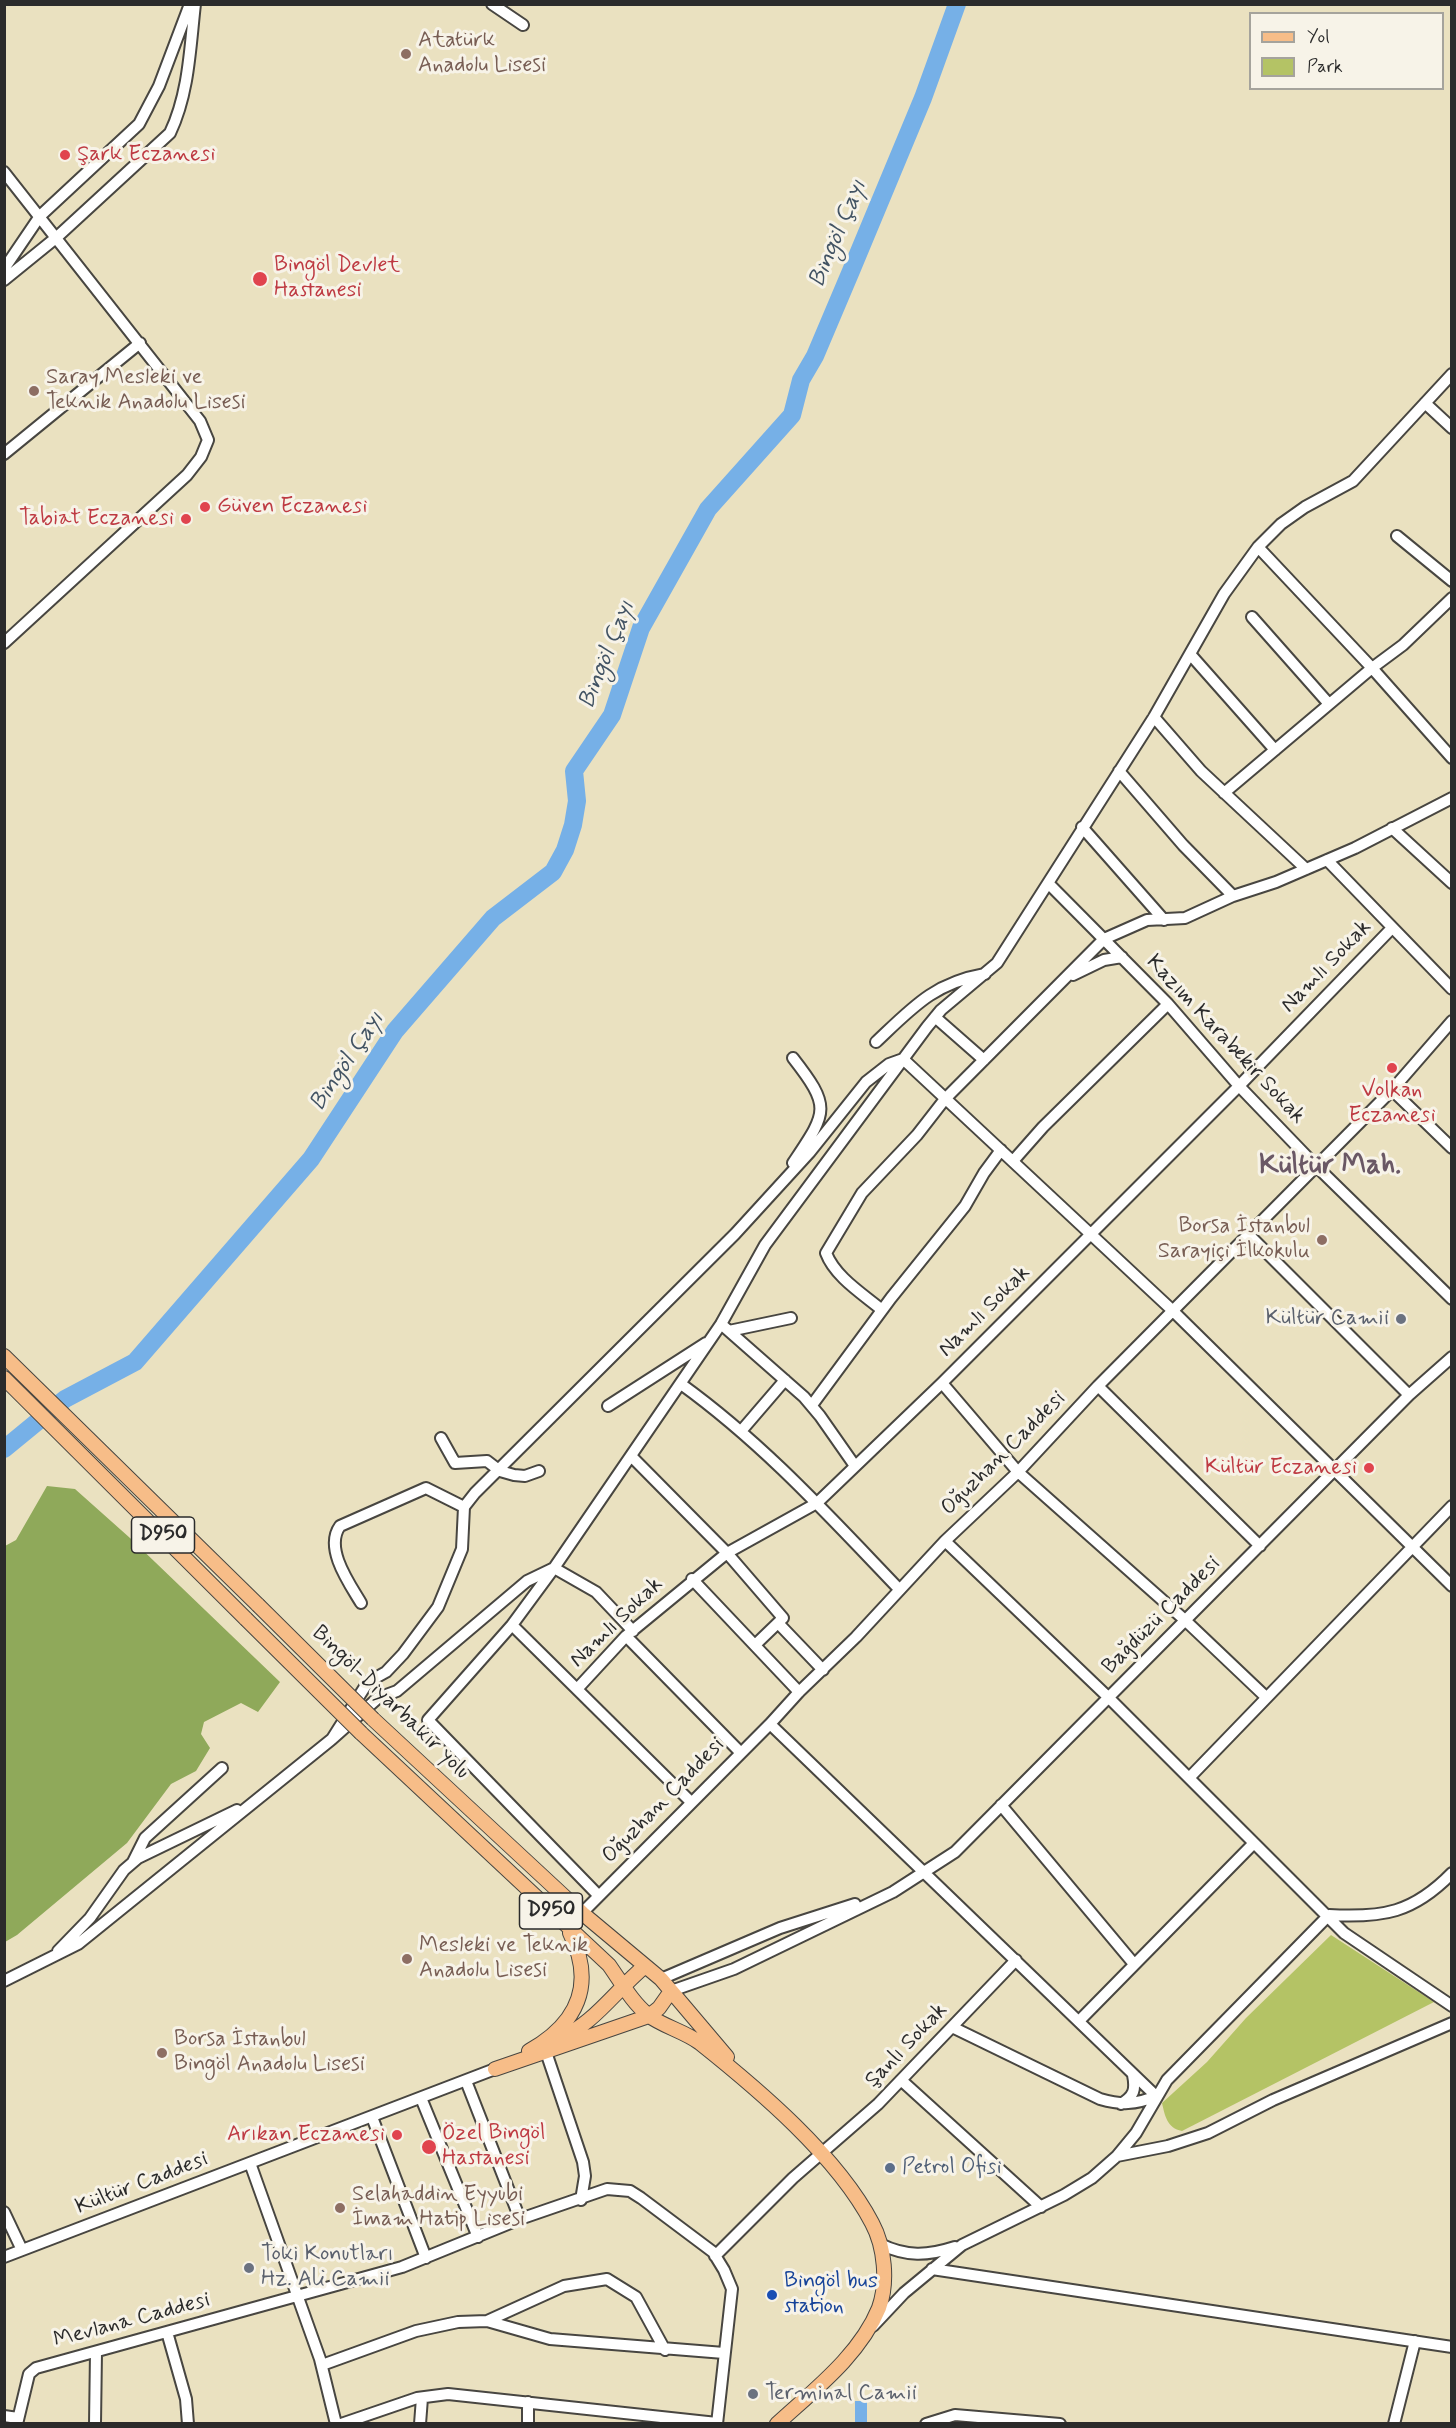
<!DOCTYPE html>
<meta charset="utf-8">
<style>
body{margin:0}
#map{position:relative;width:1456px;height:2428px;overflow:hidden;background:#eae1c0;font-family:Mynerve,sans-serif}
canvas{display:block}
.frame{position:absolute;inset:0;border:6px solid #2b2b2b;pointer-events:none}
.legend{position:absolute;left:1249px;top:12px;width:195px;height:78px;box-sizing:border-box;background:#f7f3e8;border:2px solid #a5a39c;margin:0;padding:8px 10px;list-style:none;font-size:18px;color:#2b2b2b}
.legend li{display:flex;align-items:center;gap:12px;height:30px}
.legend b{width:30px;border:2px solid #a5a39c}
</style>
<div id="map">
<canvas width="1456" height="2428"></canvas>
<div class="frame"></div>
<ul class="legend">
<li><b style="height:8px;background:#f7bd88"></b>Yol</li>
<li><b style="height:16px;background:#b4c365"></b>Park</li>
</ul>
</div>
<script>
const ctx = document.querySelector('canvas').getContext('2d');
ctx.lineJoin = 'round';
function fillPath(path, color) { ctx.fillStyle = color; ctx.fill(path, 'evenodd'); }
function stroke(path, color, width, dash) { ctx.strokeStyle = color; ctx.lineWidth = width; ctx.lineCap = dash ? 'butt' : 'round'; ctx.setLineDash(dash || []); ctx.stroke(path); }
function label(font, color, halo, rows, align = 'center') {
  ctx.font = font + ' Mynerve,sans-serif'; ctx.lineWidth = 6; ctx.setLineDash([]); ctx.textBaseline = 'middle'; ctx.strokeStyle = halo; ctx.fillStyle = color; for (const [text, x, y, turn = 0] of rows) {
    ctx.save(); ctx.translate(x, y); ctx.rotate((+turn || 0) * Math.PI / 180); ctx.textAlign = isNaN(turn) ? turn : align; if (halo) ctx.strokeText(text, 0, 0); ctx.fillText(text, 0, 0); ctx.restore();
  }
}
const green = new Path2D(`
 M 1331,1935 L 1434,2002 L 1182,2131 C 1167,2128 1165,2116 1162,2103 L 1207,2062 L 1246,2018 Z`);
const forest = new Path2D(`
 M 47,1486 L 75,1489 L 130,1538 L 280,1682 L 258,1712 L 241,1703 L 204,1722 L 201,1734 L 210,1748 L 196,1771 L 171,1784 L 127,1843 L 17,1935 L 5,1942 L 5,1546 L 16,1540 Z`);
const water = new Path2D(`
 M 855,2401 L 867,2401 L 867,2423 L 855,2423 Z`);
const river = new Path2D(`
 M 4,1449 L 65,1399 L 135,1362 L 311,1159 L 395,1031 L 493,918 L 553,872 L 565,850 L 573,825 L 577,801 L 574,771 L 612,715 L 641,628 L 708,509 L 792,415 L 801,380 L 815,356 L 851,271 L 923,98 L 957,4`);
const minor = new Path2D(`
 M 492,4 L 523,25
 M 4,172 L 200,421 L 208,440 L 201,457 L 187,475 L 4,643
 M 4,269 L 40,216 L 139,124 L 159,86 L 190,4
 M 4,280 L 57,237 L 170,133 C 189,93 190,48 195,4
 M 1425,403 L 1452,428
 M 4,454 L 140,343
 M 1397,536 L 1452,581
 M 1258,547 L 1372,668 L 1452,758
 M 1252,617 L 1329,704
 M 1190,654 L 1275,750
 M 1154,717 L 1201,771 L 1306,869
 M 1119,771 L 1183,845 L 1233,896
 M 1224,793 L 1372,668 L 1403,645 L 1452,598
 M 1082,827 L 1164,920
 M 1392,828 L 1452,883
 M 1327,860 L 1452,989
 M 1048,883 L 1168,1004 L 1239,1086 L 1315,1165 L 1452,1299
 M 1073,975 L 1104,960 L 1122,957
 M 935,1017 L 984,1060
 M 876,1042 C 913,1007 934,983 985,974
 M 1392,1090 L 1452,1148
 M 1013,1161 L 1043,1127 L 1168,1004
 M 793,1163 C 827,1112 832,1108 793,1058
 M 1247,1233 L 1409,1395
 M 882,1310 C 863,1294 835,1277 826,1253 L 862,1193 L 917,1135 L 945,1099 L 1104,939 L 1147,920 L 1185,918 L 1233,896 L 1276,882 L 1355,848 L 1452,798
 M 721,1324 L 804,1397 L 820,1416 L 855,1466
 M 729,1331 L 791,1318
 M 942,1383 L 1018,1472 L 1186,1621 L 1266,1697
 M 681,1384 C 764,1444 829,1516 899,1589
 M 1098,1386 L 1260,1546
 M 812,1405 L 891,1298 L 965,1206 L 984,1173 L 1001,1150
 M 608,1406 L 706,1343
 M 742,1430 L 785,1380
 M 441,1438 L 455,1463 L 487,1461 L 500,1471 L 514,1475 L 525,1476 L 539,1471
 M 632,1457 L 727,1553 L 783,1618 L 755,1645
 M 945,1541 L 1108,1697 L 1344,1933 L 1452,2006
 M 692,1579 L 799,1692
 M 361,1603 C 349,1583 324,1548 340,1526 L 426,1488 L 464,1507
 M 778,1623 L 823,1670
 M 512,1625 L 691,1802
 M 626,1636 L 740,1752
 M 578,1688 L 626,1636 L 727,1553 L 817,1503 L 942,1383 L 1239,1086 L 1392,928
 M 770,1724 L 1156,2096 C 1135,2105 1121,2105 1100,2099 L 952,2027
 M 332,1739 L 368,1682 L 386,1672 L 403,1654 L 438,1607 L 462,1549 L 464,1507 L 475,1493 L 735,1234 L 810,1152 L 866,1082 L 889,1064 L 903,1059 L 1172,1310 L 1452,1586
 M 1189,1778 L 1452,1506
 M 1001,1805 L 1134,1964
 M 133,1862 L 145,1838 L 222,1768
 M 599,1896 L 428,1720 L 512,1625 L 554,1568 L 721,1324 L 765,1245 L 927,1027 L 941,1010 L 997,963 L 1154,717 L 1224,594 L 1258,547 L 1281,524 L 1305,507 L 1353,481 L 1452,374
 M 582,1913 L 770,1724 L 799,1692 L 856,1637 L 945,1541 L 1018,1472 L 1098,1386 L 1392,1090 L 1452,1021
 M 58,1951 L 90,1918 L 124,1870 L 138,1858 L 237,1810
 M 661,1979 L 780,1928 L 855,1904
 M 4,1981 L 78,1944 L 332,1739 L 378,1698 L 397,1691 L 527,1581 L 554,1568 L 596,1592 L 633,1631
 M 671,1991 L 734,1969 L 893,1892 L 955,1852 L 1409,1395 L 1452,1357
 M 1079,2021 L 1254,1843
 M 546,2052 L 583,2162 L 585,2176 L 581,2200
 M 901,2080 L 1041,2207
 M 466,2081 L 520,2219
 M 421,2098 L 478,2237
 M 1121,2104 C 1134,2096 1136,2090 1133,2075
 M 372,2117 L 426,2258
 M 1117,2156 L 1168,2146 L 1208,2133 L 1273,2100 L 1452,2023
 M 250,2163 L 320,2359 L 336,2424
 M 4,2212 L 22,2250
 M 880,2244 C 907,2257 927,2256 955,2247
 M 715,2256 L 793,2178 L 878,2104 L 1016,1960
 M 4,2257 L 495,2069
 M 932,2269 L 1452,2347
 M 487,2321 L 564,2286 L 607,2279 L 636,2297 L 665,2350
 M 873,2326 L 904,2293 L 962,2245 L 1064,2195 L 1092,2178 L 1117,2156 L 1136,2133 L 1167,2080 L 1329,1915 C 1383,1918 1413,1913 1452,1873
 M 167,2332 L 186,2399 L 188,2424
 M 322,2365 L 416,2331 L 458,2322 L 487,2321 L 550,2339 L 724,2353
 M 4,2416 L 18,2418
 M 17,2424 L 29,2374 L 36,2368 L 402,2267 L 520,2219 L 607,2189 L 630,2191 L 641,2198 L 713,2252 L 724,2270 L 732,2289 L 717,2424
 M 95,2424 L 96,2352
 M 341,2424 L 417,2398 L 448,2394 L 717,2423
 M 420,2424 L 422,2398
 M 528,2424 L 528,2402
 M 926,2424 L 955,2415 L 1060,2424
 M 1394,2424 L 1415,2341`);
const major = new Path2D(`
 M 4,1356 L 258,1605
 M 4,1378 L 246,1619
 M 373,1719 L 582,1913 L 661,1979 L 727,2057
 M 361,1733 L 609,1965 C 621,1982 632,2002 648,2015 C 664,2027 684,2031 700,2043 C 759,2090 837,2156 872,2223 C 885,2247 888,2283 879,2308 C 860,2355 814,2390 777,2424
 M 557,2040 C 593,2025 615,1991 645,1966
 M 529,2051 C 577,2024 596,1985 570,1933
 M 495,2069 L 649,2016 L 659,2008 L 671,1991`);
const majorBridge = new Path2D(`
 M 258,1605 L 373,1719
 M 246,1619 L 361,1733`);
const markers = [
 [406,54,6,"#8d6e63"],
 [65,155,6,"#e0444e"],
 [260,279,8,"#e0444e"],
 [34,391,6,"#8d6e63"],
 [205,507,6,"#e0444e"],
 [186,519,6,"#e0444e"],
 [1392,1068,6,"#e0444e"],
 [1322,1240,6,"#8d6e63"],
 [1401,1319,6,"#6b7280"],
 [1369,1468,6,"#e0444e"],
 [407,1959,6,"#8d6e63"],
 [162,2053,6,"#8d6e63"],
 [397,2135,6,"#e0444e"],
 [429,2147,8,"#e0444e"],
 [890,2168,6,"#5c6f8a"],
 [340,2208,6,"#8d6e63"],
 [249,2268,6,"#6b7280"],
 [772,2295,6,"#1a4fb4"],
 [753,2394,6,"#6b7280"]
];
const shields = [
 [163,1535,63],
 [551,1911,63]
];
const shieldNames = [
 ["D950",163,1535],
 ["D950",551,1911]
];
const educationNames = [
 ["Atatürk",418,41],
 ["Anadolu Lisesi",418,66],
 ["Saray Mesleki ve",46,378],
 ["Teknik Anadolu Lisesi",46,403],
 ["Borsa İstanbul",1310,1227,"right"],
 ["Sarayiçi İlkokulu",1310,1252,"right"],
 ["Mesleki ve Teknik",419,1946],
 ["Anadolu Lisesi",419,1971],
 ["Borsa İstanbul",174,2040],
 ["Bingöl Anadolu Lisesi",174,2065],
 ["Selahaddin Eyyubi",352,2195],
 ["İmam Hatip Lisesi",352,2220]
];
const healthNames = [
 ["Şark Eczanesi",77,155],
 ["Bingöl Devlet",274,266],
 ["Hastanesi",274,291],
 ["Güven Eczanesi",217,507],
 ["Tabiat Eczanesi",174,519,"right"],
 ["Volkan",1392,1091,"center"],
 ["Eczanesi",1392,1116,"center"],
 ["Kültür Eczanesi",1357,1468,"right"],
 ["Özel Bingöl",442,2134],
 ["Hastanesi",442,2159],
 ["Arıkan Eczanesi",385,2135,"right"]
];
const streetNames = [
 ["Namlı Sokak",1327,967,-46],
 ["Kazım Karabekir Sokak",1225,1040,47],
 ["Namlı Sokak",985,1312,-45],
 ["Oğuzhan Caddesi",1004,1454,-45],
 ["Bağdüzü Caddesi",1162,1616,-45],
 ["Namlı Sokak",617,1623,-44],
 ["Bingöl-Diyarbakır yolu",390,1703,44],
 ["Oğuzhan Caddesi",664,1801,-46],
 ["Şanlı Sokak",907,2046,-46],
 ["Kültür Caddesi",142,2184,-21],
 ["Mevlana Caddesi",132,2321,-15]
];
const worshipNames = [
 ["Kültür Camii",1389,1319,"right"],
 ["Toki Konutları",261,2255],
 ["Hz. Ali Camii",261,2280],
 ["Terminal Camii",765,2394]
];
const serviceNames = [
 ["Petrol Ofisi",902,2168]
];
const transitNames = [
 ["Bingöl bus",784,2282],
 ["station",784,2307]
];
const waterNames = [
 ["Bingöl Çayı",839,234,-67],
 ["Bingöl Çayı",608,655,-68],
 ["Bingöl Çayı",348,1062,-56]
];
const districtNames = [
 ["Kültür Mah.",1330,1167]
];
fillPath(green, '#b4c365');
fillPath(forest, '#8fa95a');
fillPath(water, '#76b0e7');
stroke(river, '#76b0e7', 18);
stroke(minor, '#484641', 14);
stroke(major, '#484641', 16);
stroke(minor, '#fff', 10);
stroke(major, '#f7bd88', 14);
stroke(majorBridge, '#484641', 16, []);
stroke(majorBridge, '#f7bd88', 14);
for (const [x, y, r, color] of markers) { const dot = new Path2D(); dot.arc(x, y, r, 0, 2 * Math.PI); ctx.fillStyle = color; ctx.fill(dot); stroke(dot, '#f7f3e8', 2); }
for (const [x, y, w] of shields) { const box = new Path2D(); box.roundRect(x - w / 2, y - 18, w, 36, 4.5); ctx.fillStyle = '#f7f3e8'; ctx.fill(box); stroke(box, '#2b2b2b', 1.5); }
label('bold 21px', '#2b2b2b', null, shieldNames);
label('22px', '#785e54', '#f7f3e8', educationNames, 'left');
label('22px', '#be3a42', '#f7f3e8', healthNames, 'left');
label('22px', '#2b2b2b', '#f7f3e8', streetNames);
label('22px', '#5b616d', '#f7f3e8', worshipNames, 'left');
label('22px', '#4e5e75', '#f7f3e8', serviceNames, 'left');
label('22px', '#164399', '#f7f3e8', transitNames, 'left');
label('italic 24px', '#425363', '#f7f3e8', waterNames);
label('bold 28px', '#6a5865', '#f7f3e8', districtNames);
</script>
